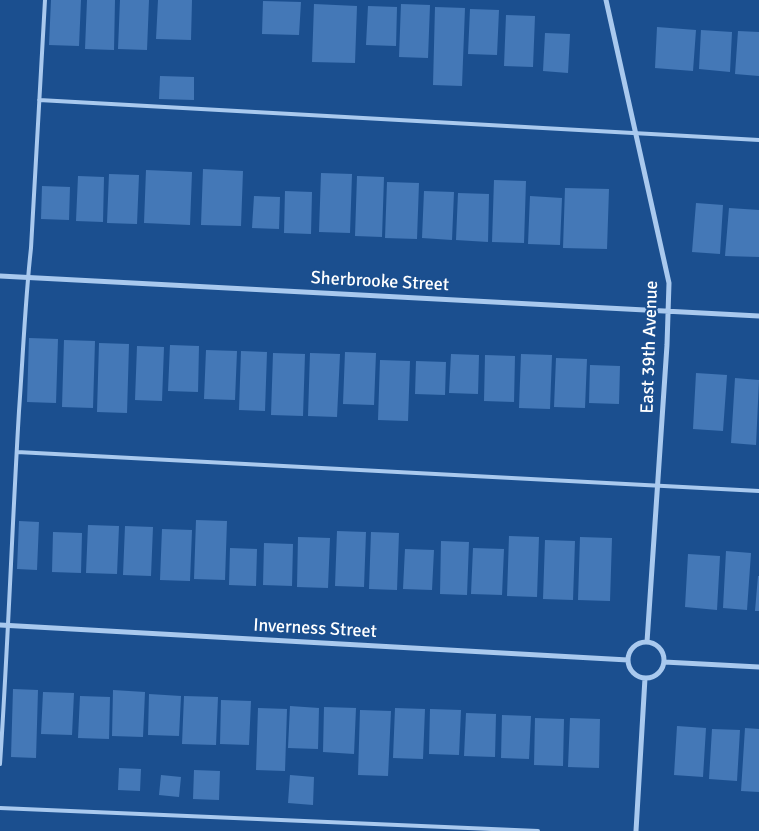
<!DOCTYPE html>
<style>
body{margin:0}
canvas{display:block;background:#1b4f8f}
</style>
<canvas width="759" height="831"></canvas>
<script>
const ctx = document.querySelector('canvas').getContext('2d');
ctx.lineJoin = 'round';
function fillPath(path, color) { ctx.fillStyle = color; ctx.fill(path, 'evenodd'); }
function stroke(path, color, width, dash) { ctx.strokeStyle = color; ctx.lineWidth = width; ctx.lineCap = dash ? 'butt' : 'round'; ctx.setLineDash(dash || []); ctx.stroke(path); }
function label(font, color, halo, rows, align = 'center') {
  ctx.font = font + ' Signika,sans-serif'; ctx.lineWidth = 4; ctx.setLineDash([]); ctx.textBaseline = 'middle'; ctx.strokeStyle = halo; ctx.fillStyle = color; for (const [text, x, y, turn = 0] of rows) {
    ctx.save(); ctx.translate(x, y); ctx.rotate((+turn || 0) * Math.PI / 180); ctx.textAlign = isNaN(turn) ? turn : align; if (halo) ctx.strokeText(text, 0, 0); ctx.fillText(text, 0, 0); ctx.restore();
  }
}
const building = new Path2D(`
 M 51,0 L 81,0 L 79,46 L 49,45 Z
 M 87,0 L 115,0 L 114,50 L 85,49 Z
 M 120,0 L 149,0 L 147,50 L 118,49 Z
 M 158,0 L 192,0 L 191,40 L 156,39 Z
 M 263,1 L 301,2 L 299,35 L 262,34 Z
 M 314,4 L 357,6 L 355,63 L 312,62 Z
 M 401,4 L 430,5 L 428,58 L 399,57 Z
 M 368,6 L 397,7 L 396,46 L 366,45 Z
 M 435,7 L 465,8 L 462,86 L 433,85 Z
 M 470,9 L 499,10 L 497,55 L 468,54 Z
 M 506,15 L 535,16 L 533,67 L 504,66 Z
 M 657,27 L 696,30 L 693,71 L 655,68 Z
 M 701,30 L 732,32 L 730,72 L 699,69 Z
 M 738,31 L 759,32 L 759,76 L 735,74 Z
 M 545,33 L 570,34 L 568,73 L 543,71 Z
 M 160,76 L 194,77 L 194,100 L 159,99 Z
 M 203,169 L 243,171 L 241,226 L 201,225 Z
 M 146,170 L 192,172 L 190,225 L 144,223 Z
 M 321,173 L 352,174 L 350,233 L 319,232 Z
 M 109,174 L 139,175 L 137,224 L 107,223 Z
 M 78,176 L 104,177 L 103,222 L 76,221 Z
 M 357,176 L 384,177 L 382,237 L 355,236 Z
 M 494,180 L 526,181 L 524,243 L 492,242 Z
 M 387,182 L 419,183 L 417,239 L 385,238 Z
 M 42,186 L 70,187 L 69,220 L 41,219 Z
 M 565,188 L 609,189 L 607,249 L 563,248 Z
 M 285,191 L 312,192 L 311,234 L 284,233 Z
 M 424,191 L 454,192 L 452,240 L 422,238 Z
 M 458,193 L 489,194 L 488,242 L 456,240 Z
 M 254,196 L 280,197 L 279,229 L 252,228 Z
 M 530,196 L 562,198 L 560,245 L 528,244 Z
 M 696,203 L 723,205 L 720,254 L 692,252 Z
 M 729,208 L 759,210 L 759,257 L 725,256 Z
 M 29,338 L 58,339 L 56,403 L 27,402 Z
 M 64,340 L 95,341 L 93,408 L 62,407 Z
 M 99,343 L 129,344 L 127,413 L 97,412 Z
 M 170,345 L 199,346 L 198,392 L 168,391 Z
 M 137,346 L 164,347 L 162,401 L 135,400 Z
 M 206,350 L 237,351 L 235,400 L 204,399 Z
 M 241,351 L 267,352 L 265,411 L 239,410 Z
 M 345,352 L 376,353 L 374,405 L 343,404 Z
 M 273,353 L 305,354 L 303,416 L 271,415 Z
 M 310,353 L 340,354 L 337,417 L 308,416 Z
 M 451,354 L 479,355 L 478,394 L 449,393 Z
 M 521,354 L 552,355 L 550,409 L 519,408 Z
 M 485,355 L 515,356 L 514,402 L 484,401 Z
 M 556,358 L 587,359 L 585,408 L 554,407 Z
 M 380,360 L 410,361 L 408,421 L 378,420 Z
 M 416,361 L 446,362 L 445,395 L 415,394 Z
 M 590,365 L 620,366 L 619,404 L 589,403 Z
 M 696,373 L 727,375 L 723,431 L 693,429 Z
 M 735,378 L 759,380 L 756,445 L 731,443 Z
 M 196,520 L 227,521 L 225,580 L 194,579 Z
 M 19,521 L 39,522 L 37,570 L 17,569 Z
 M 88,525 L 119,526 L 117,574 L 86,573 Z
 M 125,526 L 153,527 L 151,576 L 123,575 Z
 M 162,529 L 192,530 L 190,581 L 160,580 Z
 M 337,531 L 366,532 L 364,587 L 335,586 Z
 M 53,532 L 82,533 L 81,573 L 52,572 Z
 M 371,532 L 399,533 L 397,590 L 369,589 Z
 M 509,536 L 539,537 L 537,597 L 507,596 Z
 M 298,537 L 330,538 L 328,588 L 297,587 Z
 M 580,537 L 612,538 L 610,601 L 578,600 Z
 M 545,540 L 575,541 L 573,600 L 543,599 Z
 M 441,541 L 469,542 L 467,595 L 440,594 Z
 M 264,543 L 293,544 L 292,586 L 263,585 Z
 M 230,548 L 257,549 L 256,586 L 229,585 Z
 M 473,548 L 504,549 L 502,595 L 471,594 Z
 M 405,549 L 434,550 L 432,590 L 403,589 Z
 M 726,551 L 751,553 L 747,610 L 723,608 Z
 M 688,554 L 720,556 L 717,610 L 685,607 Z
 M 758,576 L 759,576 L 759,611 L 755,611 Z
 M 13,689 L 38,690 L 36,758 L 11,757 Z
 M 113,690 L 145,692 L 143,737 L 112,736 Z
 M 43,692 L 74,693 L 72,735 L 41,734 Z
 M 149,694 L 181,696 L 179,736 L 148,735 Z
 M 80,696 L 110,697 L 109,739 L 78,738 Z
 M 184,696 L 218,697 L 216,745 L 182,744 Z
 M 221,700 L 251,701 L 249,745 L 220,744 Z
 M 290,706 L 319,708 L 318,749 L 288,748 Z
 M 324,707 L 356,708 L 354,754 L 323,752 Z
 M 258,708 L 287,709 L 285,771 L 256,770 Z
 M 395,708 L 425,709 L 423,759 L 393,758 Z
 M 430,709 L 461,710 L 459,755 L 429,754 Z
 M 360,710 L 391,711 L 388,776 L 358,775 Z
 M 466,713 L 496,714 L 495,757 L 464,756 Z
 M 502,715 L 531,716 L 529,759 L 501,758 Z
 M 535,718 L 564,719 L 563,766 L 534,765 Z
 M 570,718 L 600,719 L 599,768 L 568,767 Z
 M 677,726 L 706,728 L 703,777 L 674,775 Z
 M 745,728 L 759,729 L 759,792 L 741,791 Z
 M 712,729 L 740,730 L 737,781 L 709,779 Z
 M 119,768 L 141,769 L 140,791 L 118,790 Z
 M 194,770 L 220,771 L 219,800 L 193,799 Z
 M 161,775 L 181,777 L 179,797 L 159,795 Z
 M 290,775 L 314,777 L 313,805 L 288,803 Z`);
const lane = new Path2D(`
 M 39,100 L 759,140
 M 17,452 L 759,491
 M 0,764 C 8,646 12,528 19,411 C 23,356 25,302 31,248 L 45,0
 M 0,808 L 538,831`);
const street = new Path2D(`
 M 606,0 L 669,283 L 667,345 L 647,642
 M 0,276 L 759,316
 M 0,625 L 628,660
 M628 660a18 18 0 1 1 36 0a18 18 0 1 1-36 0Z
 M 664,662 L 759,667
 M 636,831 L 645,678`);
const streetNames = [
 ["Sherbrooke Street",380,282,3],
 ["East 39th Avenue",650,347,-88],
 ["Inverness Street",315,629,3]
];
fillPath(building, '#4478b7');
stroke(lane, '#a9c9ee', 4);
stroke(street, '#a9c9ee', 5);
label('18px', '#fff', '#1b4f8f', streetNames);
</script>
